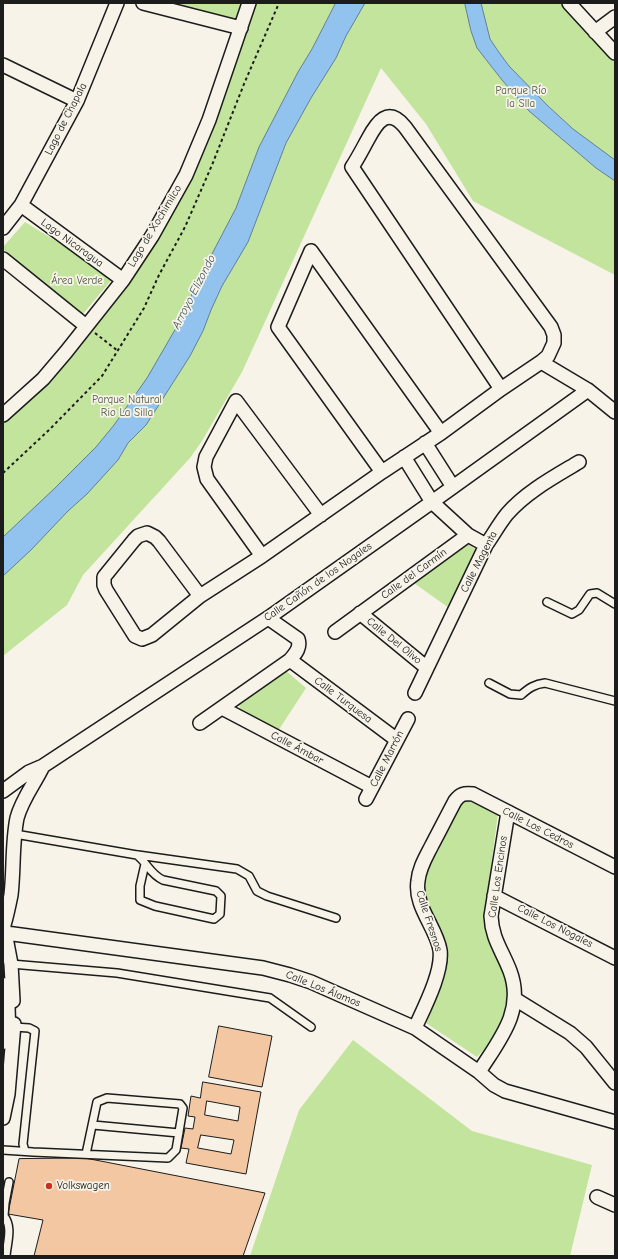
<!DOCTYPE html>
<meta charset="utf-8">
<style>
body{margin:0}
#map{position:relative;width:618px;height:1259px;overflow:hidden;background:#f7f3e8;font-family:"Comic Neue",sans-serif}
canvas{display:block}
.frame{position:absolute;inset:0;border:4px solid #1c1c1c;pointer-events:none}
</style>
<div id="map">
<canvas width="618" height="1259"></canvas>
<div class="frame"></div>
</div>
<script>
const ctx = document.querySelector('canvas').getContext('2d');
ctx.lineJoin = 'round';
function fillPath(path, color) { ctx.fillStyle = color; ctx.fill(path, 'evenodd'); }
function stroke(path, color, width, dash) { ctx.strokeStyle = color; ctx.lineWidth = width; ctx.lineCap = dash ? 'butt' : 'round'; ctx.setLineDash(dash || []); ctx.stroke(path); }
function label(font, color, halo, rows, align = 'center') {
  ctx.font = font + ' "Comic Neue",sans-serif'; ctx.lineWidth = 3.5; ctx.setLineDash([]); ctx.textBaseline = 'middle'; ctx.strokeStyle = halo; ctx.fillStyle = color; for (const [text, x, y, turn = 0] of rows) {
    ctx.save(); ctx.translate(x, y); ctx.rotate((+turn || 0) * Math.PI / 180); ctx.textAlign = isNaN(turn) ? turn : align; if (halo) ctx.strokeText(text, 0, 0); ctx.fillText(text, 0, 0); ctx.restore();
  }
}
const green = new Path2D(`
 M 162,3 L 242,3 L 237,24 Z
 M 246,3 L 563,3 L 615,60 L 615,275 L 473,201 L 426,124 L 381,68 L 242,372 L 202,441 L 190,458 L 83,575 L 67,605 L 3,656 L 3,423 L 14,414 L 66,352 L 152,236 L 234,43 Z
 M 25,222 L 114,277 L 82,315 L 3,249 L 3,247 Z
 M 466,543 L 475,549 L 449,608 L 414,583 Z
 M 285,670 L 306,688 L 278,731 L 242,712 L 237,701 Z
 M 463,799 L 498,813 L 484,921 L 508,982 L 508,1008 L 498,1035 L 477,1057 L 423,1021 L 442,979 L 446,945 L 421,888 L 425,869 Z
 M 353,1040 L 472,1131 L 592,1165 L 570,1256 L 250,1256 L 299,1110 Z`);
const water = new Path2D(`
 M 336,3 L 365,3 L 346,36 L 336,58 L 311,98 L 286,143 L 248,242 L 222,286 L 211,310 L 203,331 L 190,356 L 146,425 L 128,443 L 118,460 L 87,494 L 68,511 L 31,550 L 3,576 L 3,537 L 55,488 L 96,447 L 114,425 L 147,378 L 176,328 L 202,273 L 236,208 L 259,147 L 298,72 L 312,49 Z
 M 465,3 L 481,3 L 490,39 L 498,51 L 509,66 L 548,106 L 573,129 L 615,160 L 615,181 L 596,168 L 529,111 L 502,80 L 477,48 L 471,31 Z`);
const building = new Path2D(`
 M 219,1026 L 272,1036 L 262,1087 L 209,1077 Z
 M 203,1082 L 261,1092 L 246,1174 L 186,1163 L 189,1149 L 181,1148 L 185,1128 L 193,1129 L 195,1117 L 188,1116 L 191,1096 L 200,1098 ZM 207,1101 L 240,1107 L 238,1121 L 205,1115 ZM 201,1135 L 234,1140 L 231,1154 L 198,1148 Z
 M 85,1158 L 265,1193 L 243,1256 L 34,1256 L 43,1220 L 8,1214 L 19,1159 Z`);
const path = new Path2D(`
 M 95,333 L 118,351
 M 3,473 L 49,430 L 102,376 L 144,308 L 159,275 L 185,227 L 212,165 L 244,84 L 279,3`);
const service = new Path2D(`
 M 547,602 L 572,614 L 579,610 L 590,594 L 597,593 L 615,604
 M 489,683 L 510,694 L 521,695 C 529,688 535,684 545,683 L 615,701
 M 15,834 L 137,855 C 148,864 150,874 163,880 L 216,891 L 221,896 L 220,914 L 214,919 L 155,906 L 140,900 L 140,886 L 145,864
 M 138,855 L 237,869 L 249,876 L 257,891 L 267,896 L 336,918
 M 11,964 L 117,973 L 270,998 L 311,1027
 M 14,1027 L 29,1028 L 35,1031 L 23,1144 L 25,1151
 M 93,1125 L 179,1133
 M 3,1150 L 33,1152 L 168,1158 L 176,1150 L 183,1108 L 180,1104 L 107,1098 L 97,1102 L 86,1154
 M 6,1256 C 7,1243 13,1227 4,1216 L 5,1203 L 9,1182`);
const minor = new Path2D(`
 M 143,3 L 241,28
 M 569,3 L 615,53
 M 595,32 L 615,17
 M 3,65 L 77,101
 M 21,205 L 123,280
 M 3,228 L 21,205 L 77,101 L 117,3
 M 311,251 L 278,327 L 382,472
 M 311,251 L 441,433
 M 3,259 L 86,326
 M 541,362 L 588,390 L 615,412
 M 3,415 L 43,379 L 66,352 L 123,280 L 152,236 L 186,175 L 209,120 L 249,3
 M 425,443 L 453,487
 M 404,457 L 432,502 L 468,535 L 486,545
 M 262,556 L 207,479 L 204,467 L 206,457 L 236,401 L 321,515
 M 200,596 L 159,541 L 155,537 L 147,533 L 138,536 L 134,540 L 104,577 L 104,585 L 106,590 L 135,636 L 142,639 L 152,635 L 200,596 L 262,556 L 382,472 L 441,433 L 501,389 L 541,362 L 548,356 L 554,343 L 554,335 L 551,327 L 405,127 C 388,106 377,122 368,139 C 363,148 358,158 352,167 L 501,389
 M 360,613 L 427,668
 M 335,632 L 468,535
 M 290,660 L 397,740
 M 415,693 L 486,545 C 493,535 499,524 507,514 C 526,492 554,477 579,462
 M 222,708 L 372,787
 M 200,723 L 290,660 C 295,654 301,648 298,639 L 268,618
 M 3,791 L 29,772 L 43,766 L 268,618 L 432,502 L 588,390
 M 366,799 L 408,719
 M 494,896 L 615,958
 M 3,922 L 11,964 L 13,1001
 M 4,925 C 7,915 9,905 11,895 C 14,869 12,843 17,818 C 22,799 35,783 43,766
 M 6,933 L 263,968 L 290,975 L 311,982 L 415,1028 L 479,1072 L 494,1085 L 505,1091 L 615,1122
 M 515,999 L 570,1033 L 586,1047 L 615,1083
 M 415,1028 C 424,1008 443,972 440,950 C 436,927 414,906 418,881 C 419,868 426,857 432,845 C 440,830 447,816 455,801 C 460,794 464,793 473,794 L 615,867
 M 479,1072 C 499,1040 525,1011 510,971 C 502,950 492,939 491,916 L 508,812
 M 3,1118 L 8,1094 L 14,1024
 M 597,1197 L 615,1205`);
const trunk = new Path2D(`
 M 3,989 L 4,1023 L 3,1038`);
const markers = [
 [49,1186,4,"#c8321e"]
];
const parkNames = [
 ["Parque Río",521,91],
 ["la Slla",521,104],
 ["Área Verde",77,281],
 ["Parque Natural",127,400],
 ["Rio La Silla",127,413]
];
const streetNames = [
 ["Lago de Chapala",66,119,-63],
 ["Lago de Xochimilco",155,226,-59],
 ["Lago Nicaragua",72,243,36],
 ["Calle Magenta",479,562,-63],
 ["Calle del Carmín",414,574,-36],
 ["Calle Cañón de los Nogales",318,582,-35],
 ["Calle Del Olivo",394,641,39],
 ["Calle Turquesa",343,700,37],
 ["Calle Ámbar",297,748,28],
 ["Calle Marrón",387,759,-63],
 ["Calle Los Cedros",538,828,27],
 ["Calle Los Encinos",498,877,-82],
 ["Calle Fresnos",429,921,72],
 ["Calle Los Nogales",555,926,27],
 ["Calle Los Álamos",323,989,22]
];
const poiNames = [
 ["Volkswagen",57,1186]
];
const waterNames = [
 ["Arroyo Elizondo",194,292,-63]
];
fillPath(green, '#c2e49d');
fillPath(water, '#91c3ee');
stroke(water, '#62809a', 1);
fillPath(building, '#f2c7a1');
stroke(building, '#1c1c1c', 1);
stroke(service, '#1c1c1c', 10);
stroke(minor, '#1c1c1c', 16);
stroke(trunk, '#1c1c1c', 25);
stroke(path, '#1c1c1c', 2, [3, 3]);
stroke(service, '#f7f3e8', 7);
stroke(minor, '#f7f3e8', 13);
stroke(trunk, '#f7f3e8', 22);
for (const [x, y, r, color] of markers) { const dot = new Path2D(); dot.arc(x, y, r, 0, 2 * Math.PI); ctx.fillStyle = color; ctx.fill(dot); stroke(dot, '#f7f3e8', 1.5); }
label('11px', '#4e5843', '#f7f3e8', parkNames);
label('11px', '#1c1c1c', '#f7f3e8', streetNames);
label('11px', '#1c1c1c', '#f7f3e8', poiNames, 'left');
label('italic 12px', '#455666', '#f7f3e8', waterNames);
</script>
